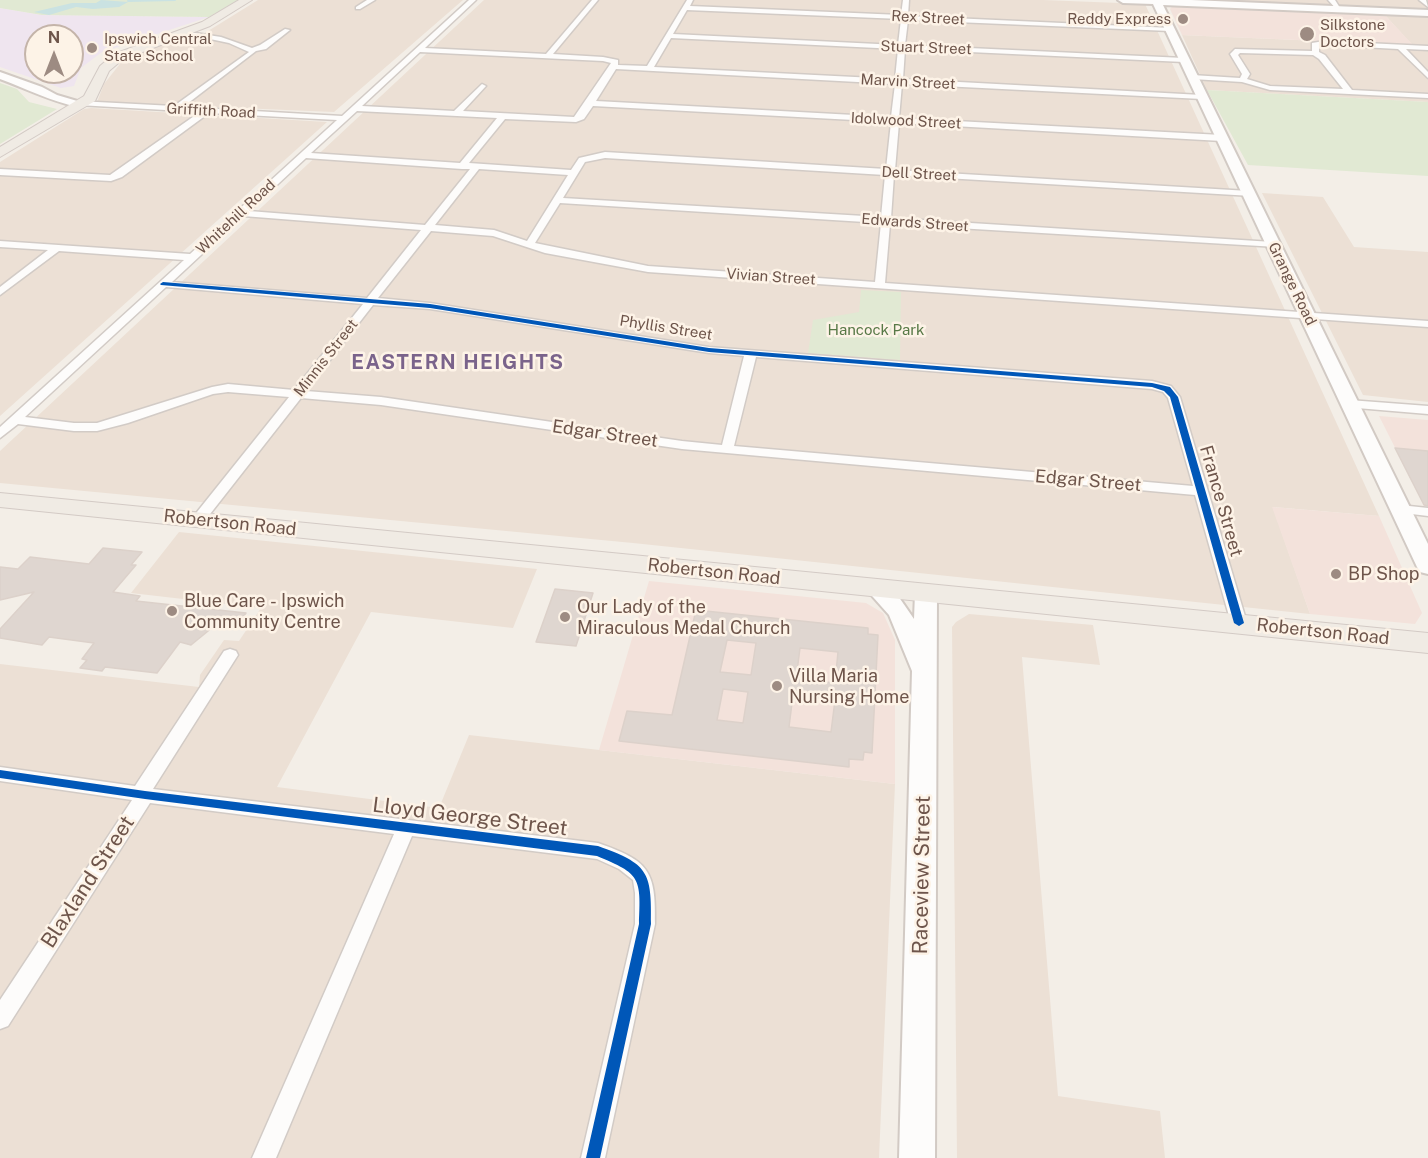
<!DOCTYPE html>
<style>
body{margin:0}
#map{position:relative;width:1428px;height:1158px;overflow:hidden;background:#f3eee7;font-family:"Public Sans",sans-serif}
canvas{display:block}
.north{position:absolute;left:24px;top:24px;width:60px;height:60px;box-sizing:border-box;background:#fdf3e7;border:2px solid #c4b4a9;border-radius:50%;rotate:0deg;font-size:16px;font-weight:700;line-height:24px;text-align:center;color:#6e554b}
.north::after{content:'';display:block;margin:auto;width:21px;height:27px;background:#9d8b82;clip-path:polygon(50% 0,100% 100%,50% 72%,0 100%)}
</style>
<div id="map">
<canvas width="1428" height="1158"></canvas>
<div class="north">N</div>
</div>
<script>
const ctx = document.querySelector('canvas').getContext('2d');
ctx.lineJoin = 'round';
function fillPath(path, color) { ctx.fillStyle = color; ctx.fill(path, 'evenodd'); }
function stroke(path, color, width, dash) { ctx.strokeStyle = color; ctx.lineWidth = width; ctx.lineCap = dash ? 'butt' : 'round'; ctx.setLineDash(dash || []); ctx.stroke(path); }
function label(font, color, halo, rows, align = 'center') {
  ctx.font = font + ' "Public Sans",sans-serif'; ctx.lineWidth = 5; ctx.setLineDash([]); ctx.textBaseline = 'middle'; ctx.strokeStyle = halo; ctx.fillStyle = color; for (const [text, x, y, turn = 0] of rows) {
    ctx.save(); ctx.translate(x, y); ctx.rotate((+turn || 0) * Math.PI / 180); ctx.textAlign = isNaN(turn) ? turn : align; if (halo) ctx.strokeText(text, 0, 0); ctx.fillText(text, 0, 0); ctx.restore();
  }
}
const residential = new Path2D(`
 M 258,0 L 463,0 L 334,112 L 97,102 L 104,84 L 123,60 L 164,44 L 200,36 Z
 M 484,0 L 1043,0 L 1145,4 L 1379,516 L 1273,507 L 1310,614 L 633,543 L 0,483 L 0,451 Z
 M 1185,0 L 1428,0 L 1428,10 Z
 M 1384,14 L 1428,16 L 1428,102 L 1207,90 L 1182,35 L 1412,45 Z
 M 91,108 L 327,122 L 0,416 L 0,162 L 84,109 Z
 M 1262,193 L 1323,197 L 1354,247 L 1428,252 L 1428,402 L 1363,395 Z
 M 179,532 L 537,569 L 513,628 L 371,612 L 277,787 L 439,808 L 469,735 L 895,784 L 879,1158 L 0,1158 L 0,664 L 199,687 L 200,675 L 224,640 L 239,641 L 261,608 L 131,593 Z
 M 969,614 L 1093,625 L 1100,665 L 1022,657 L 1058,1096 L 1160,1111 L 1165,1158 L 957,1158 L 952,627 L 956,622 Z`);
const commercial = new Path2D(`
 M 1173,5 L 1384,14 L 1413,45 L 1182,35 L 1170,9 Z
 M 1379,416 L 1428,420 L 1428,496 L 1419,495 Z
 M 1272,507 L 1379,516 L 1422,613 L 1415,624 L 1310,614 Z
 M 649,581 L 866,603 L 883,613 L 895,640 L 895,784 L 599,750 Z`);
const education = new Path2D(`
 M 0,8 L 42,15 L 209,17 L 102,52 L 81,68 L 74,86 L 61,88 L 0,67 ZM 36,36 L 72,36 L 72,72 L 36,72 Z`);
const green = new Path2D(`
 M 0,0 L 238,0 L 209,17 L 42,15 L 0,8 Z
 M 0,83 L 17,89 L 29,102 L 57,109 L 0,144 Z
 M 1207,90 L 1428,102 L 1428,176 L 1248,165 Z
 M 861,290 L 901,292 L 900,360 L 808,353 L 813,320 L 859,312 Z`);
const water = new Path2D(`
 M 101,0 L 128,2 L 119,7 L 93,9 L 76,7 L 49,15 L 34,12 L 72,3 L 96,3 Z`);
const stream = new Path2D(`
 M 128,1 L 175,0`);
const building = new Path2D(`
 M 1395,448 L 1428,451 L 1428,506 L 1424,505 Z
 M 103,548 L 142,552 L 131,565 L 136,565 L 113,592 L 140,596 L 136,601 L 246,613 L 234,629 L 213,627 L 191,645 L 180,642 L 157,673 L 105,667 L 102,671 L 80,668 L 87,660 L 82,659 L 94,643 L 49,637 L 42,645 L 0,638 L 0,629 L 34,592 L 0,600 L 0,567 L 18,569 L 30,557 L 89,564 Z
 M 555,589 L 593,593 L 576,646 L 536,642 Z
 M 696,610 L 868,628 L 868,634 L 878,635 L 872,753 L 864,752 L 863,760 L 849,759 L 849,767 L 619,741 L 627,711 L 672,715 ZM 727,640 L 756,643 L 751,675 L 720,672 ZM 800,648 L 838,652 L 835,683 L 796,679 ZM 723,689 L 748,692 L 743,723 L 717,720 ZM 793,695 L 835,700 L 831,732 L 789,727 Z`);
const street = new Path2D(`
 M 367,0 L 375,0 L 360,9 L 356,9 L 356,7 Z
 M 469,0 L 476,0 L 425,48 L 546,54 L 592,0 L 598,0 L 553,54 L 603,57 L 618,60 L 618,65 L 647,66 L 687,0 L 693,0 L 690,6 L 901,15 L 903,0 L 909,0 L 908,16 L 1172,28 L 1170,31 L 908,20 L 905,45 L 1184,58 L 1188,60 L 1184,62 L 905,49 L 903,79 L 1202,95 L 1206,97 L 1202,99 L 902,84 L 899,118 L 1222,135 L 1226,138 L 1222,141 L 899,123 L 895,170 L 1249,191 L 1254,194 L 1252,196 L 894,175 L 891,218 L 1273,242 L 1277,243 L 1277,247 L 890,224 L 885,283 L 1428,321 L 1428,327 L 648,272 L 545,253 L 493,236 L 431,231 L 378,298 L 430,303 L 709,347 L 1152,381 L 1171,386 L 1180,397 L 1247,623 L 1239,628 L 1231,623 L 1195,495 L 682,449 L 381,405 L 301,398 L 203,523 L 198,524 L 191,520 L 193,517 L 289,397 L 228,392 L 213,394 L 128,423 L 97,431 L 74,431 L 18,424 L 0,438 L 0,427 L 184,260 L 59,251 L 0,295 L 0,287 L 48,250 L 0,247 L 0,241 L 190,254 L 337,120 L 209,113 L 122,177 L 111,181 L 0,175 L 0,169 L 110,175 L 200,112 L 78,105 L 74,103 L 78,101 L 174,106 L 249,52 L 229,43 L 182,33 L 182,31 L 221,37 L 252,48 L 260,45 L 285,29 L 290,30 L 266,49 L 256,51 L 183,107 L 342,116 ZM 687,10 L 901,19 L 898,45 L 673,34 ZM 671,38 L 898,49 L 895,79 L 654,67 ZM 420,52 L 603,61 L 611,63 L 574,117 L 463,111 L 486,86 L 482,84 L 454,111 L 362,106 ZM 616,69 L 895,84 L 891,117 L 596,101 ZM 593,106 L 891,122 L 886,169 L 605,152 L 579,158 L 571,170 L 469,163 L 505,119 L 576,122 L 584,119 ZM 357,111 L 497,118 L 460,163 L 311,153 ZM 306,158 L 462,169 L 470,169 L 425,225 L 249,211 ZM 605,158 L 885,175 L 881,217 L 563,198 L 585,162 ZM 479,169 L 568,175 L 527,241 L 494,230 L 435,225 ZM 560,203 L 881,223 L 875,282 L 648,266 L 535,243 ZM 243,216 L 421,230 L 367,298 L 172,282 ZM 166,287 L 363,304 L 294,390 L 228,384 L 212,387 L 97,423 L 74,423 L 25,417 ZM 373,305 L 430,309 L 709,353 L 744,356 L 722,445 L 682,441 L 381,397 L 306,391 ZM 756,357 L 1152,389 L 1163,392 L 1168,398 L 1193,486 L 734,446 Z
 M 1328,0 L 1335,0 L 1342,11 L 1338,11 Z
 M 1419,0 L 1426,0 L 1428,7 Z
 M 1324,41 L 1428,46 L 1428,50 L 1406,49 L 1428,72 L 1428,78 L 1398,49 L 1324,45 L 1319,46 L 1319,52 L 1325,55 L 1352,90 L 1428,94 L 1428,98 L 1270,90 L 1242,82 L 1192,79 L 1188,77 L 1192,75 L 1240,78 L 1242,74 L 1230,54 L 1235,49 L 1312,51 L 1312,43 ZM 1240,53 L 1313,55 L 1319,59 L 1343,89 L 1270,86 L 1247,79 L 1250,74 L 1238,55 Z
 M 1349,400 L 1428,406 L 1428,414 L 1345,407 L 1345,401 Z
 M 1400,505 L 1428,508 L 1428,516 L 1395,512 L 1393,509 Z
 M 230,649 L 236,651 L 238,655 L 153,789 L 598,843 C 649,861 656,870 655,924 L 605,1158 L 581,1158 L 635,924 L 635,893 L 633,880 L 619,869 L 597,859 L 412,836 L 276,1158 L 252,1158 L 394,834 L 150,803 L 8,1026 L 0,1029 L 0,1000 L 132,800 L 0,781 L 0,767 L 135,786 L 224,651 Z`);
const secondary = new Path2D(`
 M 1118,0 L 1191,0 L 1428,10 L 1428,16 L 1163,5 L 1428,544 L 1428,574 L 1420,572 L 1417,567 L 1153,4 L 1123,3 Z
 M 0,72 L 42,87 L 57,95 L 84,103 L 78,107 C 50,101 27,89 0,79 Z
 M 876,580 L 894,590 L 914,619 L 915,593 L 918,588 L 926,585 L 934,588 L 937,593 L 935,1158 L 899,1158 L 912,671 L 889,615 L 865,588 L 868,583 Z`);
const primary = new Path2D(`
 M 239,0 L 252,0 L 210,26 L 122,60 L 109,71 L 95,101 L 0,157 L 0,147 L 84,96 L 100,66 L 114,54 L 202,22 Z
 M 0,493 L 1428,633 L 1428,653 L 0,507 Z`);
const cycleway = new Path2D(`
 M 163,282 L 430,304 L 709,348 L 1152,383 L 1170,387 L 1178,397 L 1244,623 L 1239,626 L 1234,623 L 1170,397 L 1164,391 L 1152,387 L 709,352 L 430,308 L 161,285 L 160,284 Z
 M 0,770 L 145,791 L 598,846 C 648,864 652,871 651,924 L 600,1158 L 586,1158 L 639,924 C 641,878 641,874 597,856 L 145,799 L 0,778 Z`);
const markers = [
 [1183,19,6,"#9d8b82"],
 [1307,34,8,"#9d8b82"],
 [92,48,6,"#9d8b82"],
 [1336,574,6,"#9d8b82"],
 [172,611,6,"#9d8b82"],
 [565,617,6,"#9d8b82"],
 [777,686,6,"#9d8b82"]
];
const farStreetnames = [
 ["Rex Street",928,18,3],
 ["Stuart Street",926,48,2],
 ["Marvin Street",908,82,3],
 ["Griffith Road",211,111,3],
 ["Idolwood Street",906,121,3],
 ["Dell Street",919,174,3],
 ["Whitehill Road",236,217,-43],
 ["Edwards Street",915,223,4],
 ["Vivian Street",771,277,4],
 ["Grange Road",1292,284,64],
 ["Phyllis Street",666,328,9],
 ["Minnis Street",326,358,-52]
];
const farPoinames = [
 ["Reddy Express",1171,19,"right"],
 ["Silkstone",1320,25],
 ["Doctors",1320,42],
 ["Ipswich Central",104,39],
 ["State School",104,56]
];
const farParknames = [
 ["Hancock Park",876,330]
];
const streetNames = [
 ["Edgar Street",605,434,8],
 ["Edgar Street",1088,481,5],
 ["France Street",1221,501,74],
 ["Robertson Road",230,523,6],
 ["Robertson Road",714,572,6],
 ["Robertson Road",1323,632,6]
];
const poiNames = [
 ["BP Shop",1348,574],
 ["Blue Care - Ipswich",184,601],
 ["Community Centre",184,622],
 ["Our Lady of the",577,607],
 ["Miraculous Medal Church",577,628],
 ["Villa Maria",789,676],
 ["Nursing Home",789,697]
];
const farDistrictnames = [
 ["EASTERN HEIGHTS",458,363]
];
const nearStreetnames = [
 ["Lloyd George Street",470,817,7],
 ["Raceview Street",922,875,-89],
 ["Blaxland Street",88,882,-57]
];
fillPath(residential, '#ece0d5');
fillPath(commercial, '#f3e2db');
fillPath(education, '#efe5ef');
fillPath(green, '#e1e9d3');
fillPath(water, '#cae2e2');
stroke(stream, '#cae2e2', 2);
fillPath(building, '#dfd6d0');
stroke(building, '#dcd1ca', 1.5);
stroke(street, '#d2cbc6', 3);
stroke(secondary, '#d2cac4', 4);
stroke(primary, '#d3cac5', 2);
fillPath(street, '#fdfcfb');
fillPath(secondary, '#fdfcfb');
fillPath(primary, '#f0ebe4');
fillPath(cycleway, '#0057b8');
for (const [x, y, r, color] of markers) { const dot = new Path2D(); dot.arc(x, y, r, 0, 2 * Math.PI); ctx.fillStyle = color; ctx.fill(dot); stroke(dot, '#fdf3e7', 2); }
label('15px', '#6e554b', '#fdf3e7', farStreetnames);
label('15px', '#6e554b', '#fdf3e7', farPoinames, 'left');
label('15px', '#587947', '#fdf3e7', farParknames);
label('18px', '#6e554b', '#fdf3e7', streetNames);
label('18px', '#6e554b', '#fdf3e7', poiNames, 'left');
ctx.letterSpacing = '1.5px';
label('bold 20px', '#7a638b', '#fdf3e7', farDistrictnames);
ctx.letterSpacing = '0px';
label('21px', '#6e554b', '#fdf3e7', nearStreetnames);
</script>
